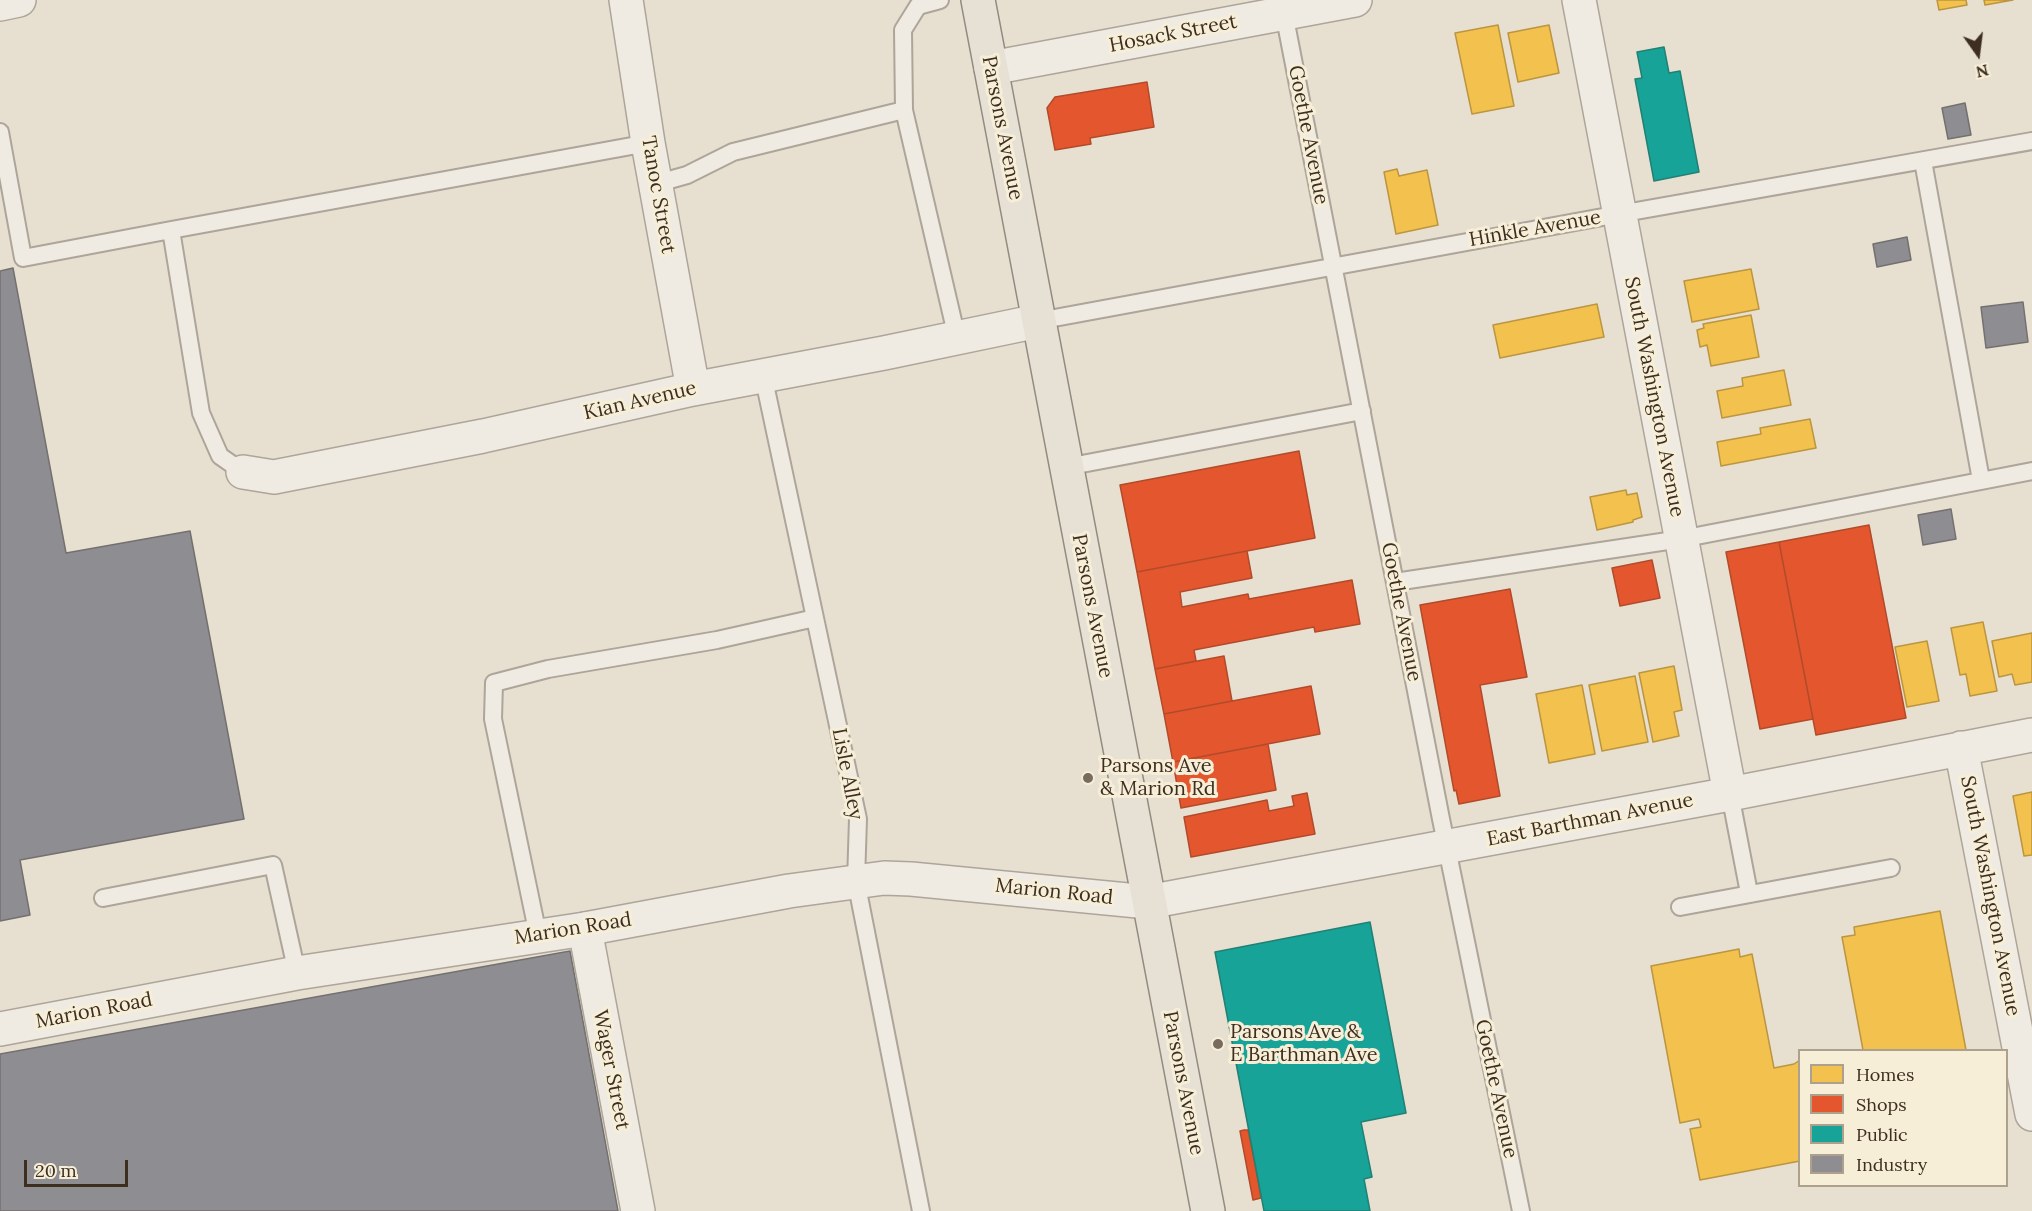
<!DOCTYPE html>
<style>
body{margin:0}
#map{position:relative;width:2032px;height:1211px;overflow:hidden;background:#e7e0d1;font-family:Lora,serif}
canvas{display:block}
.legend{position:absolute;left:1798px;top:1049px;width:210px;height:138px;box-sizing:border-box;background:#f7eed8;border:2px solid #ada18e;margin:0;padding:8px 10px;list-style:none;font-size:18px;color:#3d2e20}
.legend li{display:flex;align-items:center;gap:12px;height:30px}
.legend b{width:30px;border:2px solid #ada18e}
.north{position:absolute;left:1948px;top:24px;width:60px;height:60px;-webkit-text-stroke:4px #f7eed8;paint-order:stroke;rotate:166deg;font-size:16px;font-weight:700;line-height:24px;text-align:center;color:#3d2e20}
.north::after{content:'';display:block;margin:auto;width:21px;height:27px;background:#3d2e20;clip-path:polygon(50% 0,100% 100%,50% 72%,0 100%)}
.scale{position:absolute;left:24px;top:1160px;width:104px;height:27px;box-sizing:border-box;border:3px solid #3d2e20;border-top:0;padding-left:8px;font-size:18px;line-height:21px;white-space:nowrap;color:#3d2e20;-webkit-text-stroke:4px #f7eed8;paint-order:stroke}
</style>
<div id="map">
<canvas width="2032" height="1211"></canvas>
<ul class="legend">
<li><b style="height:16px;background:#f2c14e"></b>Homes</li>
<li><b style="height:16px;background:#e4572e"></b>Shops</li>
<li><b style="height:16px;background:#17a398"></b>Public</li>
<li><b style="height:16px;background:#8d8d92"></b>Industry</li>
</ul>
<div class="north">N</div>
<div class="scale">20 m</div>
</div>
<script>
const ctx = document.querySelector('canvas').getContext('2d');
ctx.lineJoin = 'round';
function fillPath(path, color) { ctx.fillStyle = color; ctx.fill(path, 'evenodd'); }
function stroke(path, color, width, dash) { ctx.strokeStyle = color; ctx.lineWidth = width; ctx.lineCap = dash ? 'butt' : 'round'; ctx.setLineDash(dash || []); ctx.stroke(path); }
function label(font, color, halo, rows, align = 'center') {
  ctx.font = font + ' Lora,serif'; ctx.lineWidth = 6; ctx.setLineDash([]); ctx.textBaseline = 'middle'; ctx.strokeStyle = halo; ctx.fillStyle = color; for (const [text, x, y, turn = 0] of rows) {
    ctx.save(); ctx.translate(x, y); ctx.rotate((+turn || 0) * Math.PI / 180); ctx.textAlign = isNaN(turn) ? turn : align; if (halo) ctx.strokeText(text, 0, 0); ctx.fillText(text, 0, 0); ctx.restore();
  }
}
const homes = new Path2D(`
 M 1937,0 L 1966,0 L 1967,5 L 1939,10 Z
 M 1984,0 L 2013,0 L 1985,5 Z
 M 1498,25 L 1514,106 L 1472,114 L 1455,33 Z
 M 1549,25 L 1559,73 L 1518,82 L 1508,33 Z
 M 1397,169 L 1399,176 L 1427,170 L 1438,225 L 1396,234 L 1384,172 Z
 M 1751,269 L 1759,309 L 1692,322 L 1684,281 Z
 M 1597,304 L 1604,337 L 1500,358 L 1493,325 Z
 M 1751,315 L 1759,357 L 1711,366 L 1707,345 L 1700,347 L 1697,330 L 1704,328 L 1703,324 Z
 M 1784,370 L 1791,405 L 1722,418 L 1717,391 L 1743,386 L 1742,378 Z
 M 1810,419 L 1816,448 L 1721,466 L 1717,442 L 1761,434 L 1760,428 Z
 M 1626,490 L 1627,495 L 1637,493 L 1642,517 L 1633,520 L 1633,522 L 1597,530 L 1590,497 Z
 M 1983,622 L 1997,691 L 1970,696 L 1966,674 L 1960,675 L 1951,628 Z
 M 2032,633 L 2032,682 L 2015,685 L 2012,674 L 1999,677 L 1992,641 Z
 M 1927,641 L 1939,701 L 1907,707 L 1895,647 Z
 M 1674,666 L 1682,710 L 1674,712 L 1679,736 L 1653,742 L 1639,673 Z
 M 1635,676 L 1648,742 L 1602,751 L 1589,685 Z
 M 1582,685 L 1595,754 L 1549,763 L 1536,694 Z
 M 2032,792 L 2032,855 L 2024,856 L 2013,796 Z
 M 1940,911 L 1966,1050 L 1863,1050 L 1842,937 L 1855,935 L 1854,927 Z
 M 1739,949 L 1740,957 L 1752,954 L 1774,1068 L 1794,1064 L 1800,1060 L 1800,1161 L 1700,1180 L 1690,1129 L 1701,1127 L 1699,1119 L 1680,1123 L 1651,966 Z`);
const shops = new Path2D(`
 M 1147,82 L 1154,127 L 1090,138 L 1091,144 L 1055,150 L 1047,108 L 1055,97 Z
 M 1299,451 L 1315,538 L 1137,572 L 1120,485 Z
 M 1869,525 L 1906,718 L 1816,735 L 1779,542 Z
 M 1779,542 L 1813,719 L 1760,729 L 1726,552 Z
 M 1247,551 L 1252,578 L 1180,592 L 1182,607 L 1248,594 L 1249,599 L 1352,580 L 1360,624 L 1315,632 L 1314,627 L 1194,650 L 1196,661 L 1155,669 L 1137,572 Z
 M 1652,560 L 1660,598 L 1620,606 L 1612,568 Z
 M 1510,589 L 1527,677 L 1480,685 L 1500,796 L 1459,804 L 1456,790 L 1454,791 L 1420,605 Z
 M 1224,656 L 1232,701 L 1164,714 L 1155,669 Z
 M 1311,686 L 1320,734 L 1173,762 L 1164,714 Z
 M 1268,744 L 1276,790 L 1181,808 L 1173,762 Z
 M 1307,793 L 1315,834 L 1191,857 L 1184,817 L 1267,800 L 1269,811 L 1294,806 L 1292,796 Z
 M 1244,1130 L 1248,1130 L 1255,1164 L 1261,1198 L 1253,1200 L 1240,1131 Z`);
const public = new Path2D(`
 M 1664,47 L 1669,73 L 1680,71 L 1699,172 L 1654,181 L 1635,79 L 1642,78 L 1637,52 Z
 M 1370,922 L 1406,1113 L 1361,1122 L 1372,1177 L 1364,1179 L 1370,1211 L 1264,1211 L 1215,952 Z`);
const industry = new Path2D(`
 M 1965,103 L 1971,135 L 1948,139 L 1942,108 Z
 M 1907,237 L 1911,260 L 1877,267 L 1873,244 Z
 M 13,268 L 66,553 L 190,531 L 244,819 L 20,860 L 30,915 L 0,921 L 0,271 Z
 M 2023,302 L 2028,342 L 1986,348 L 1981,307 Z
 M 1951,509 L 1956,539 L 1923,545 L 1918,515 Z
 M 570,951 L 618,1211 L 0,1211 L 0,1054 Z`);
const service = new Path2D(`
 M 1283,8 L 1441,819 L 1521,1211
 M 904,110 L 903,30 L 918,6 L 940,0
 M 0,132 L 23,258 L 171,230 L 201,413 L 220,456 L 243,472
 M 1923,161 L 1981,480
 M 655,184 L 687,175 L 733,152 L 904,110 L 957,338
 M 171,230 L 648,143
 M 1038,321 L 1619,214 L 2032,141
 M 763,375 L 858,819 L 856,881 L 921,1211
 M 1066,467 L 1362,411
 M 1395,582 L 1681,539 L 2032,471
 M 1730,794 L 1749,893
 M 103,898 L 273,865 L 297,973
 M 1680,907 L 1891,868
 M 538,935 L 493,719 L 494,683 L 548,669 L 717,640 L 815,618`);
const minor = new Path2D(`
 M 626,0 L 648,143 L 693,389
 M 1579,0 L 1730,794
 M 0,4 L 19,0
 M 991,68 L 1355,0
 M 243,472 L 274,477 L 483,436 L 693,389 L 884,353 L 1038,321
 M 1961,748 L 2032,1114
 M 1148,902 L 1730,794 L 2032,735
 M 585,929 L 638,1211`);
const tertiary = new Path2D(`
 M 0,1029 L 297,973 L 585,929 L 789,891 L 884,878 L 911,879 L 1148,902`);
const primary = new Path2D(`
 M 978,0 L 1208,1211`);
const markers = [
 [1088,778,6,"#786c5e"],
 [1218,1044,6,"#786c5e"]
];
const streetNames = [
 ["Hosack Street",1173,34,-11],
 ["Parsons Avenue",1002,128,79],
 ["Goethe Avenue",1308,135,79],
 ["Tanoc Street",658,195,80],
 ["Hinkle Avenue",1535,229,-10],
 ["South Washington Avenue",1654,397,79],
 ["Kian Avenue",640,401,-13],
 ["Parsons Avenue",1092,606,79],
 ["Goethe Avenue",1401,612,79],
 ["Lisle Alley",847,774,79],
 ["East Barthman Avenue",1590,820,-11],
 ["Marion Road",1054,892,6],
 ["South Washington Avenue",1990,896,79],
 ["Marion Road",573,929,-9],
 ["Marion Road",94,1011,-11],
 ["Wager Street",611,1070,79],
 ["Parsons Avenue",1183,1083,79],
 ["Goethe Avenue",1496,1089,78]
];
const poiNames = [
 ["Parsons Ave",1100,766],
 ["& Marion Rd",1100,789],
 ["Parsons Ave &",1230,1032],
 ["E Barthman Ave",1230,1055]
];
fillPath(homes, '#f2c14e');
stroke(homes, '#bc9540', 1.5);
fillPath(shops, '#e4572e');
stroke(shops, '#b24b2a', 1.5);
fillPath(public, '#17a398');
stroke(public, '#228074', 1.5);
fillPath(industry, '#8d8d92');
stroke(industry, '#757070', 1.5);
stroke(service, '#ada599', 20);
stroke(minor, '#ada599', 36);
stroke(tertiary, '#ada599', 36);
stroke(primary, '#928b80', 36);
stroke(service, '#efebe3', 16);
stroke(minor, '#efebe3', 33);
stroke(tertiary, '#efebe3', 33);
stroke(primary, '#e6e1d4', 33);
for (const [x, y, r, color] of markers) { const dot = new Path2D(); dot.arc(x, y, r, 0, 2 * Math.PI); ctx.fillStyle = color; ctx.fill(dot); stroke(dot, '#f7eed8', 2); }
label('20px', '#3d2e20', '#f7eed8', streetNames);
label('20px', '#3d2e20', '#f7eed8', poiNames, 'left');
</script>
